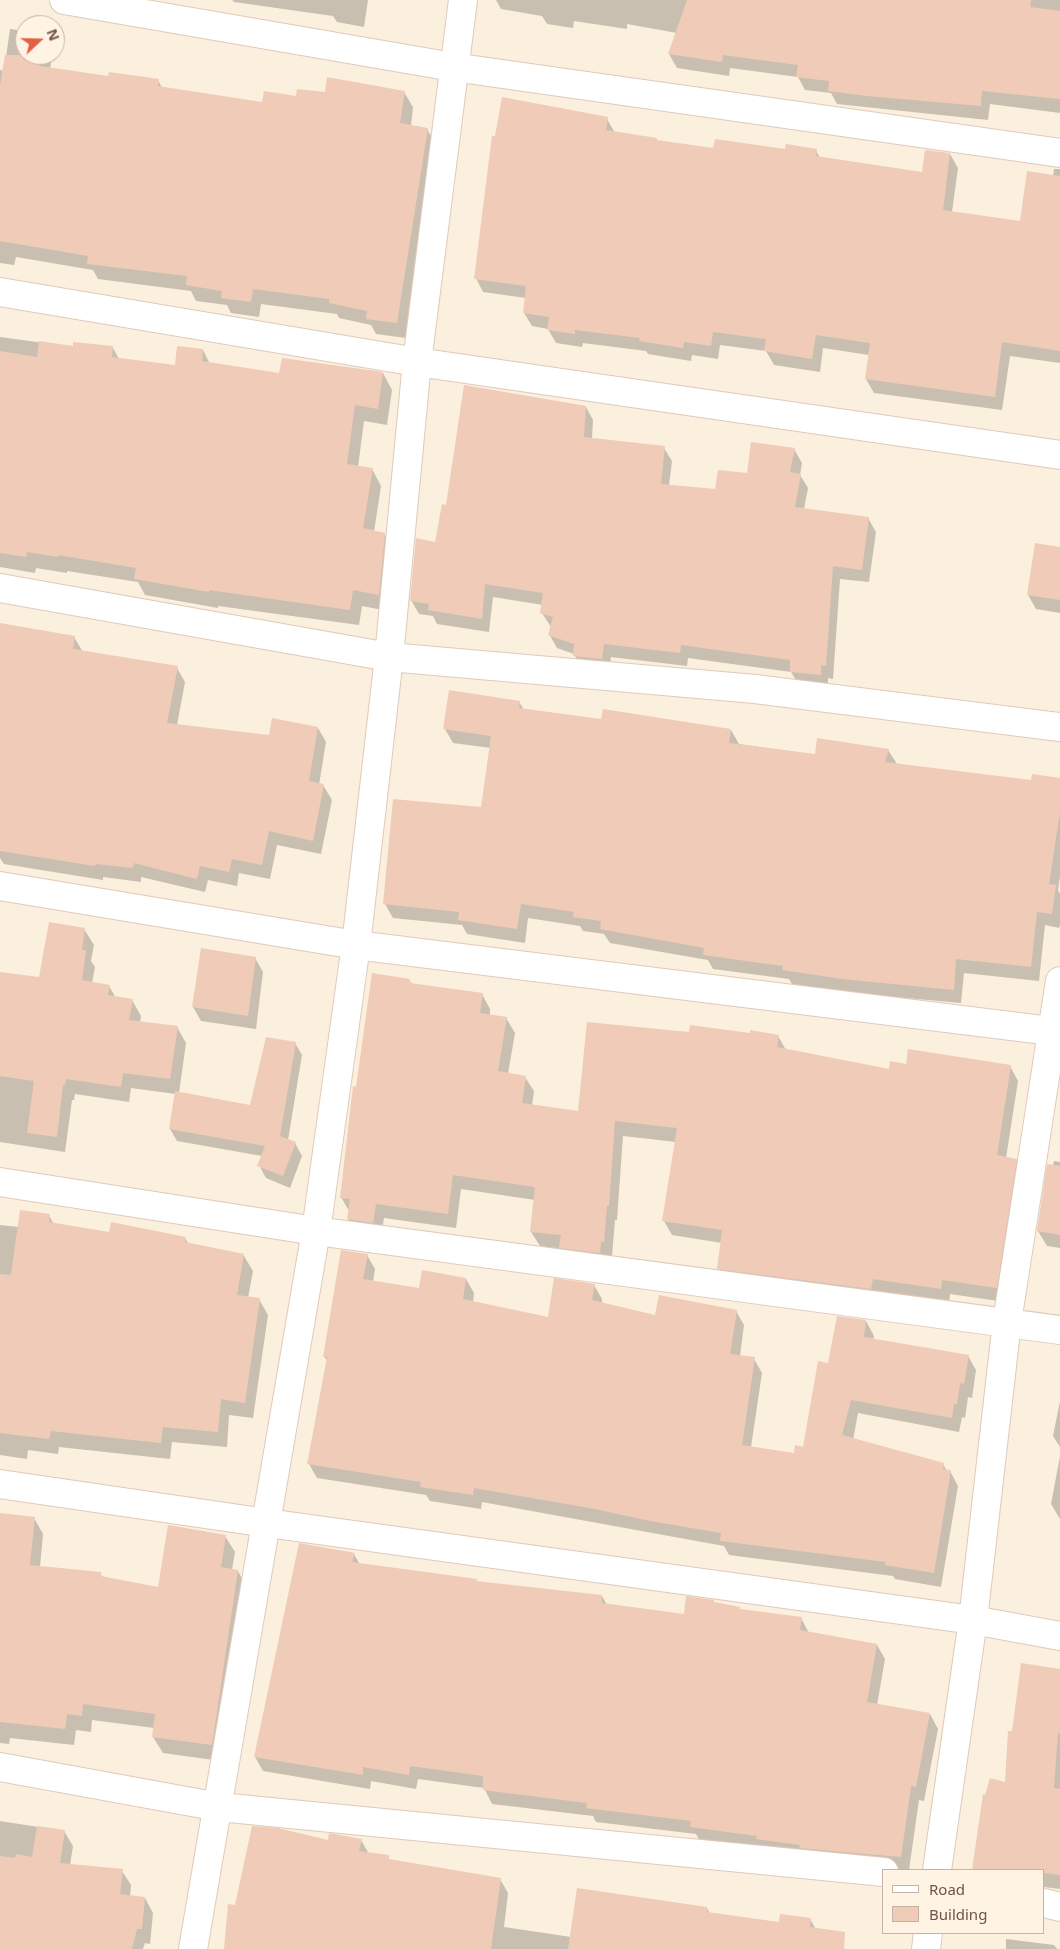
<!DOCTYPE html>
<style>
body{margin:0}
#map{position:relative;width:1060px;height:1949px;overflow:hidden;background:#fbefde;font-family:"Noto Sans",sans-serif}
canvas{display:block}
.legend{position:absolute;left:882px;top:1869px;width:162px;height:65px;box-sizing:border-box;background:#fff3e4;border:1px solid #c6b3a5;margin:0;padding:6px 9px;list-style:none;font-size:15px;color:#705447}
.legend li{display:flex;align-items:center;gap:10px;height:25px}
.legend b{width:25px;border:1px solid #c6b3a5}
.north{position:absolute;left:15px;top:15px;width:50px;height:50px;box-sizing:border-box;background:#fff3e4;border:1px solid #c6b3a5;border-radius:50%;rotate:69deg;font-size:14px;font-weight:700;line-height:20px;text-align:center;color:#705447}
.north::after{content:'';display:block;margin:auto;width:18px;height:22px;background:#e46045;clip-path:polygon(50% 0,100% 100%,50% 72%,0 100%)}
</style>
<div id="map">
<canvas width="1060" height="1949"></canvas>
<ul class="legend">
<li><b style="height:6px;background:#fff"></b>Road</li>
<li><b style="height:14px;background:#f0cbb7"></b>Building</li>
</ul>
<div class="north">N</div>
</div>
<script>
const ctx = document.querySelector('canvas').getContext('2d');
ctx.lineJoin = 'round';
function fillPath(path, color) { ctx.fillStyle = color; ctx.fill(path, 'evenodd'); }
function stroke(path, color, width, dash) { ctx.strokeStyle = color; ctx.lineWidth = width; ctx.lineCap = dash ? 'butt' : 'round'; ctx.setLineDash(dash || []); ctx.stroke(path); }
const shadow = new Path2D(`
 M 232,0 L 368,0 L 364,27 L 337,22 L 333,16 L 234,2 Z
 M 496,0 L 1060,0 L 1060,113 L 990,104 L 988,120 L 837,104 L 831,93 L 805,90 L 798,77 L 730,68 L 729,76 L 677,68 L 669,54 L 677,33 L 627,24 L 627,29 L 574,21 L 573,28 L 547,24 L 542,16 L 501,9 Z
 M 10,29 L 25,31 L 25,55 L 52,55 L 50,69 L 109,77 L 158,80 L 162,88 L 263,103 L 326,94 L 404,92 L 413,107 L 411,126 L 427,129 L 436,145 L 406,338 L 376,334 L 371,325 L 339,318 L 337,314 L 261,304 L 259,317 L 231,313 L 227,305 L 196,301 L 191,291 L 98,279 L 93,270 L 16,257 L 14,265 L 0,263 L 0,70 L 4,71 Z
 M 607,119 L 615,133 L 657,142 L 714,149 L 816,151 L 820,158 L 923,173 L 950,154 L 958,168 L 952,212 L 1021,223 L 1053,176 L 1054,169 L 1060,169 L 1060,363 L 1010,356 L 1002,410 L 874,393 L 866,379 L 869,355 L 823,348 L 820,372 L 774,365 L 766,351 L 720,345 L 718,359 L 692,355 L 691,361 L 648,354 L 646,351 L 583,343 L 582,347 L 556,343 L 548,329 L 532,326 L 524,313 L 526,298 L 483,292 L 476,278 Z
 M 0,337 L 74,347 L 113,348 L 119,359 L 176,366 L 203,350 L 210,364 L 280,375 L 383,373 L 392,390 L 387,425 L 364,421 L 358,467 L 372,469 L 381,486 L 374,532 L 384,534 L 394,550 L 388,611 L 362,606 L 359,625 L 218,606 L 218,608 L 145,595 L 138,582 L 67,571 L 67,573 L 36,568 L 35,573 L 0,567 Z
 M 586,407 L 593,420 L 592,439 L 664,448 L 672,461 L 669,486 L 716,490 L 794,449 L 802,463 L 800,475 L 808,488 L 804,509 L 868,518 L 876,532 L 869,582 L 840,579 L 833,679 L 828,678 L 828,688 L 799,685 L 791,672 L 688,658 L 687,666 L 611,657 L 609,672 L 582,669 L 574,654 L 557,648 L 549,634 L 551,627 L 542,613 L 543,605 L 493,597 L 489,632 L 437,624 L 433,616 L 419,614 L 411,600 L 436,543 L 447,506 Z
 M 1060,548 L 1060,613 L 1036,609 L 1028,595 Z
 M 0,637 L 74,637 L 83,652 L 177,668 L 185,682 L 177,725 L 270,737 L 318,728 L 326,742 L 319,785 L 323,785 L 332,800 L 321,854 L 277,845 L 270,879 L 239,873 L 237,886 L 208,880 L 205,892 L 141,877 L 141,882 L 103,877 L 103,880 L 4,864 L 0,858 Z
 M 519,702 L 524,710 L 602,721 L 731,730 L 739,744 L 816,755 L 888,750 L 897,764 L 1032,781 L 1060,780 L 1060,876 L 1058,890 L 1060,894 L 1060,925 L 1059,928 L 1045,925 L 1039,981 L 964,973 L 961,1003 L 851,993 L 792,984 L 789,979 L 713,969 L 708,960 L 610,943 L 604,934 L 583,931 L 580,926 L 528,918 L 525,943 L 467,934 L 462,925 L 393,918 L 385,904 L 482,809 L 491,748 L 453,743 L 445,729 Z
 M 84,929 L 94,945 L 91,961 L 95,967 L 92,983 L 109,986 L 116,998 L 132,1000 L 141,1016 L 140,1023 L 177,1027 L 186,1043 L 179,1093 L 251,1106 L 295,1043 L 302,1055 L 288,1140 L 295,1143 L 302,1156 L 290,1188 L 266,1178 L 259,1165 L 262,1156 L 177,1141 L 170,1129 L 176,1094 L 131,1088 L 129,1102 L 75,1094 L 74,1100 L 72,1100 L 65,1152 L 0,1142 L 0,973 L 40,979 Z
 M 255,958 L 263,972 L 256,1029 L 201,1021 L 193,1007 Z
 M 409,980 L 412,984 L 482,994 L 490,1009 L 490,1016 L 506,1018 L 515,1033 L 508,1074 L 525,1077 L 534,1091 L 532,1106 L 579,1112 L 690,1033 L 778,1036 L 786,1050 L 890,1070 L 907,1065 L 1010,1066 L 1018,1081 L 1006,1158 L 1016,1160 L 1024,1175 L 1005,1302 L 950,1294 L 949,1303 L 727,1283 L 719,1268 L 722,1243 L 672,1235 L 664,1221 L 676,1142 L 623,1136 L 617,1220 L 615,1220 L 612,1256 L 609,1256 L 608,1267 L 568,1262 L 561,1249 L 540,1246 L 531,1232 L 535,1200 L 461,1189 L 456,1228 L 384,1218 L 381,1237 L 356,1234 L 348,1219 L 349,1211 L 341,1197 L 357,1088 Z
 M 1054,1161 L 1060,1162 L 1060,1248 L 1047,1246 L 1038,1231 Z
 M 49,1215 L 54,1225 L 110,1233 L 185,1239 L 189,1244 L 244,1256 L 253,1271 L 248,1298 L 259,1299 L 268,1315 L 253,1418 L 229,1415 L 227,1447 L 172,1442 L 170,1459 L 59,1447 L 58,1454 L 28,1450 L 27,1459 L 0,1455 L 0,1225 L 19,1227 Z
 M 367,1255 L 375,1269 L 373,1282 L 420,1290 L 466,1279 L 474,1293 L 473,1302 L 549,1318 L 594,1285 L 602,1299 L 602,1303 L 656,1316 L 736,1311 L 744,1325 L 740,1356 L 754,1359 L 762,1373 L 751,1447 L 795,1454 L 804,1448 L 829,1364 L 866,1321 L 874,1336 L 873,1340 L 968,1356 L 976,1370 L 972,1398 L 968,1397 L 965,1418 L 962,1417 L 959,1432 L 858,1413 L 853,1440 L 943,1464 L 947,1471 L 950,1471 L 958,1486 L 941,1587 L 895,1579 L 893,1576 L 729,1555 L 724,1546 L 482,1502 L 481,1509 L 430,1501 L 426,1495 L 317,1478 L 309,1464 L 328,1362 L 324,1356 Z
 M 1060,1401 L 1060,1447 L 1053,1436 Z
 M 1060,1456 L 1060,1519 L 1051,1504 Z
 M 0,1515 L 34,1518 L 43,1534 L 40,1567 L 100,1573 L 103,1578 L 159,1589 L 225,1536 L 235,1552 L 232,1570 L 238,1571 L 247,1588 L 221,1761 L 163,1753 L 153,1737 L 154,1728 L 92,1720 L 91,1732 L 76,1730 L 74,1745 L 10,1738 L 9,1744 L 0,1743 Z
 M 354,1554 L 360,1565 L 476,1580 L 477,1582 L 602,1596 L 607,1605 L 685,1615 L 714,1604 L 739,1608 L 741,1610 L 801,1618 L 809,1633 L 877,1645 L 885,1659 L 877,1705 L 930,1714 L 938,1729 L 924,1801 L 919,1800 L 909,1870 L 809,1862 L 700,1841 L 696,1834 L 596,1822 L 593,1816 L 492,1804 L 484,1788 L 418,1779 L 416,1789 L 371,1781 L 370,1789 L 263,1771 L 255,1757 Z
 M 1060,1670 L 1060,1889 L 1044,1887 L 1044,1870 L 977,1870 L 974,1864 L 986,1796 L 1006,1783 L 1013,1733 Z
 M 0,1821 L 64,1831 L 73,1846 L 70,1865 L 122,1871 L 131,1885 L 130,1896 L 145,1898 L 153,1913 L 150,1944 L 145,1943 L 143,1949 L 0,1949 Z
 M 361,1840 L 369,1854 L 388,1857 L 391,1861 L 500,1879 L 508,1893 L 504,1927 L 571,1937 L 707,1908 L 710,1914 L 780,1924 L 810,1919 L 818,1933 L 816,1949 L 225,1949 L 236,1906 L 329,1841 Z
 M 1006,1939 L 1054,1945 L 1057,1949 L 1006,1949 Z`);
const building = new Path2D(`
 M 687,0 L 1031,0 L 1030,7 L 1060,11 L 1060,99 L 982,91 L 981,106 L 867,96 L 828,91 L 829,81 L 796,77 L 798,65 L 723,55 L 722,62 L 668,54 Z
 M 5,55 L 41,55 L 40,66 L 108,76 L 109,72 L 159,79 L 158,86 L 262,102 L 264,91 L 296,96 L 297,89 L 325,92 L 327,77 L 405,91 L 400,123 L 428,128 L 397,323 L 366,319 L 367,311 L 329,303 L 329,299 L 253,289 L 251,302 L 221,298 L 222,291 L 186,285 L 187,276 L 87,264 L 88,256 L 0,241 L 0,86 Z
 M 502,97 L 608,117 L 606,130 L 657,138 L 657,140 L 713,148 L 715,139 L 785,149 L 786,144 L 817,149 L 816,156 L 922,172 L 925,150 L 950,153 L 943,210 L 1020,221 L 1027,171 L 1060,176 L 1060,351 L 1002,342 L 995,397 L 865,379 L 870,343 L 816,335 L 812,359 L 764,351 L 766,339 L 713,332 L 711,346 L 684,342 L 683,348 L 639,341 L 640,338 L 575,330 L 575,334 L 547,330 L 549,317 L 523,313 L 526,286 L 474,279 L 492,136 L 495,136 Z
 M 39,341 L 73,346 L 73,342 L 113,346 L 112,357 L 175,365 L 177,346 L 203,349 L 202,361 L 279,373 L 282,358 L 383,372 L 378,409 L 355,405 L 347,464 L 373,468 L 363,528 L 385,533 L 379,595 L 353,590 L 350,610 L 209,590 L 209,592 L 134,579 L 136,568 L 58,555 L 58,557 L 27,552 L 26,557 L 0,553 L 0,351 L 37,357 Z
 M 464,385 L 586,406 L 584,437 L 665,446 L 661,484 L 715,489 L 718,470 L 747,473 L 751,442 L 795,448 L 790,472 L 801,474 L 795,507 L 869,517 L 862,570 L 833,566 L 826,666 L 821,665 L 821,675 L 790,672 L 790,660 L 681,645 L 680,653 L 604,644 L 602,659 L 573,656 L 574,644 L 548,635 L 553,617 L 540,613 L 543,593 L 485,584 L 482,619 L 428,610 L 429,604 L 410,601 L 416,538 L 435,542 L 442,504 L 446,505 Z
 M 1035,543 L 1060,547 L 1060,600 L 1027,595 Z
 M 0,623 L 75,636 L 73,649 L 178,666 L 167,723 L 269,735 L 272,718 L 318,727 L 309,781 L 324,784 L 313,841 L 269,831 L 262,865 L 232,859 L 229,872 L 200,866 L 197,879 L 134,863 L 133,868 L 96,864 L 95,866 L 0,851 Z
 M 449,690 L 520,701 L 519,708 L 601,719 L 603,709 L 731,729 L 729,743 L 815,754 L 817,738 L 889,749 L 885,762 L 1031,780 L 1032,774 L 1060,778 L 1060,812 L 1049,884 L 1056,885 L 1052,914 L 1037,912 L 1031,967 L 956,959 L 954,990 L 842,979 L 782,970 L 783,966 L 703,955 L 704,948 L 600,929 L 601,921 L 573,917 L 574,912 L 521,904 L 517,929 L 458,920 L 459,912 L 383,904 L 393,799 L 481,807 L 491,736 L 443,729 Z
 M 49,922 L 85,928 L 82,950 L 86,950 L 82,980 L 110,985 L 108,995 L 133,999 L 129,1020 L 178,1026 L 170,1079 L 123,1073 L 121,1087 L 66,1079 L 65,1085 L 63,1085 L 57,1137 L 27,1133 L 34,1081 L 0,1076 L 0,972 L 39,977 Z
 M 201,948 L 256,957 L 248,1016 L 192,1007 Z
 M 372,973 L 410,979 L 410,983 L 483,993 L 480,1013 L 507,1017 L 498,1071 L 526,1076 L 522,1103 L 578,1111 L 587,1022 L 689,1032 L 690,1025 L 750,1033 L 750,1030 L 779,1035 L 777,1047 L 889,1069 L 890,1061 L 906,1064 L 908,1049 L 1011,1065 L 997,1155 L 1017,1159 L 997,1288 L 942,1280 L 941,1289 L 873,1279 L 871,1289 L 717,1269 L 722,1230 L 662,1221 L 677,1128 L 615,1121 L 609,1206 L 607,1206 L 604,1242 L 601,1242 L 600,1253 L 559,1248 L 561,1235 L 530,1232 L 535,1187 L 453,1175 L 448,1214 L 376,1204 L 373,1223 L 347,1219 L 350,1199 L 340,1198 L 353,1086 L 356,1087 Z
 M 266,1037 L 296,1042 L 280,1136 L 296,1142 L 283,1176 L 257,1166 L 265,1146 L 169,1129 L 175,1091 L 250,1105 Z
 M 1047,1164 L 1060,1166 L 1060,1235 L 1037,1231 Z
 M 20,1210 L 50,1214 L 49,1222 L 109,1232 L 111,1222 L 186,1237 L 185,1242 L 244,1254 L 237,1295 L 260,1298 L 245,1403 L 221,1399 L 218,1432 L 163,1427 L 161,1443 L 51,1431 L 49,1439 L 0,1433 L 0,1274 L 11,1275 Z
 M 341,1250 L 368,1254 L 363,1279 L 419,1288 L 422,1270 L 466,1278 L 463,1299 L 548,1317 L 554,1278 L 595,1284 L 592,1300 L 655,1315 L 659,1295 L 737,1310 L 730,1354 L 755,1357 L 742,1445 L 794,1453 L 795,1445 L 803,1447 L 818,1361 L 828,1363 L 837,1316 L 866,1320 L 864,1337 L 969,1355 L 964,1384 L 960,1383 L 957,1404 L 954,1404 L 952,1418 L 851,1400 L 842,1435 L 944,1463 L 943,1469 L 951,1470 L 934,1573 L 885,1565 L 886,1562 L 720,1541 L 721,1533 L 650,1521 L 595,1509 L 474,1488 L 473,1495 L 420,1487 L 421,1482 L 307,1464 L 327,1357 L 323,1357 Z
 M 0,1513 L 35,1517 L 30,1565 L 101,1572 L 101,1576 L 158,1587 L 168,1525 L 226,1535 L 221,1567 L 238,1570 L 212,1745 L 152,1737 L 155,1714 L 83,1704 L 82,1716 L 67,1714 L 65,1729 L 0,1722 Z
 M 299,1543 L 355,1553 L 352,1562 L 477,1579 L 476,1581 L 602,1595 L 602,1603 L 684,1614 L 686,1596 L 714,1600 L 714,1602 L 740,1607 L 740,1609 L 802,1617 L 800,1630 L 877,1644 L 867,1702 L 930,1713 L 916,1787 L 911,1786 L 901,1857 L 799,1848 L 800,1845 L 756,1839 L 757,1836 L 690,1827 L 691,1821 L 586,1808 L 587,1803 L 483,1790 L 483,1776 L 410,1766 L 409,1775 L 363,1767 L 363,1775 L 254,1757 Z
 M 1021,1663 L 1060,1669 L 1060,1733 L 1058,1733 L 1054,1788 L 1060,1789 L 1060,1875 L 1044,1873 L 1044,1870 L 972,1870 L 983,1794 L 985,1795 L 990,1778 L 1005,1782 L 1008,1731 L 1012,1731 Z
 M 37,1826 L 65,1830 L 60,1863 L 123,1869 L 120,1894 L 145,1897 L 142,1929 L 137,1929 L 132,1949 L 0,1949 L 0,1856 L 15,1858 L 16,1854 L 32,1857 Z
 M 252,1826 L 278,1828 L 328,1840 L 329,1833 L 362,1839 L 359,1851 L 389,1855 L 389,1859 L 501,1878 L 491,1949 L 224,1949 L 228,1904 L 235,1905 Z
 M 577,1888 L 707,1907 L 707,1912 L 779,1922 L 780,1914 L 811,1918 L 810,1927 L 845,1932 L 844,1949 L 568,1949 Z`);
const minor = new Path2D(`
 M 64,0 L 453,67 L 1060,153
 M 0,292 L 417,362 L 1060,455
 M 0,588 L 389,657 L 755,689 L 1060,727
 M 0,886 L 356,945 L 1060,1032
 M 0,1182 L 316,1231 L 1060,1330
 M 0,1484 L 267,1523 L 973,1620 L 1060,1636
 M 0,1767 L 219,1807 L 884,1872
 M 937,1870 L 973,1620 L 1007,1322 L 1060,981
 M 1044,1903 L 1060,1907
 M 193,1949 L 316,1231 L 356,945 L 389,657 L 417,362 L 463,0
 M 926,1949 L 928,1933`);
fillPath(shadow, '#0003');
fillPath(building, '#f0cbb7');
stroke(minor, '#dfcabb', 30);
stroke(minor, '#fff', 28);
</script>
